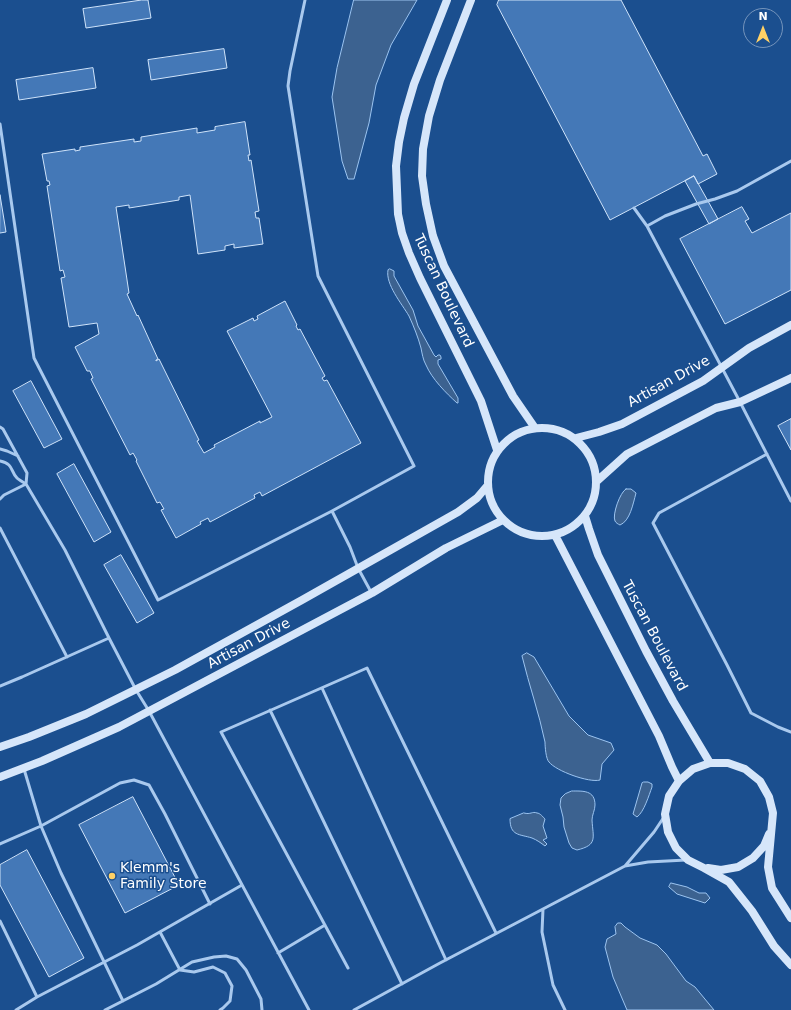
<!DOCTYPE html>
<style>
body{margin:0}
#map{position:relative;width:791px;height:1010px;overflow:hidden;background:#1b4f8f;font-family:"DejaVu Sans",sans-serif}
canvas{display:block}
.north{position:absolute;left:743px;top:8px;width:40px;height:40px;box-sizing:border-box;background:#1b4f8f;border:1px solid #7695bc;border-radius:50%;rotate:0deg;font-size:11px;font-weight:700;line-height:16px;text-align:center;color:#fff}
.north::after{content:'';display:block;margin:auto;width:14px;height:18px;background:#ffd166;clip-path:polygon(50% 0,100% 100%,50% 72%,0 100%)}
</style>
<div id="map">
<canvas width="791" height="1010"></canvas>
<div class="north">N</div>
</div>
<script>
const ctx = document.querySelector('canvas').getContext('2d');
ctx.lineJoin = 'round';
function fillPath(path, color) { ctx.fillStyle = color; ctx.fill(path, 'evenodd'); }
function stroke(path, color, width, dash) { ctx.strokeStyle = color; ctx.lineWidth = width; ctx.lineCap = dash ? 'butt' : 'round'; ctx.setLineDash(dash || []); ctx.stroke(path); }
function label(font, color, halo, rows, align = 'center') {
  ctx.font = font + ' "DejaVu Sans",sans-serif'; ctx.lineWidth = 3; ctx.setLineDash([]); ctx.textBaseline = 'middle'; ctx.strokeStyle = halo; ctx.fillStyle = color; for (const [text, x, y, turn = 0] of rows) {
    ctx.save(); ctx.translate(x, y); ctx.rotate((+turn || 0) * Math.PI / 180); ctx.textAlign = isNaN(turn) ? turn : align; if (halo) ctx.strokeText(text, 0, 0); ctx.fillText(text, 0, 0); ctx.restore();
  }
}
const water = new Path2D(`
 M 354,0 L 417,0 L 391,45 L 376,85 L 369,123 L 354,179 L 348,179 L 342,161 L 332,97 L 337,68 Z
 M 390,269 L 394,271 L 394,276 L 413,310 L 418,326 L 434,355 L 436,357 L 438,355 L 440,355 L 441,357 L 441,359 L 438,360 L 438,364 L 458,398 L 458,403 L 457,403 C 446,393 432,379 426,365 C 423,360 422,353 421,348 C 418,337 414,327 409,316 C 402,304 385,284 388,270 Z
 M 626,489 L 631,489 L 636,493 C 633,504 630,521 620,525 C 618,524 616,523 615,521 C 612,515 620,492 626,489 Z
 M 527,653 L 534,657 L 569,716 L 588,735 L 611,743 L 614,750 L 602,764 L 600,780 C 589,783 556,771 549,762 C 546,759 545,747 545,742 C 539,713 529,685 522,656 Z
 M 644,782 L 648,782 L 652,784 L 652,787 C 649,795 644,812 637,817 L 633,814 L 642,783 Z
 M 572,791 C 583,791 595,790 595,805 C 595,810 592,815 592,820 C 593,838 598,845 577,850 L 572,848 L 569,843 L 564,827 L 563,817 L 560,805 L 561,798 L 565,794 Z
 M 524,813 C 531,815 532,811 537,813 C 540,813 543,817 545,819 L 543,826 L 547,838 L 543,840 L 547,844 L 545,846 C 541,843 537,840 532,838 C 519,834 510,836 510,819 Z
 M 671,883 L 687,887 L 699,893 L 706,893 L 710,898 L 705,903 L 677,894 L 669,887 Z
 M 618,923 L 621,923 L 625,927 L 640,938 L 657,945 L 666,954 L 686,981 L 695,987 L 714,1010 L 627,1010 L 613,977 L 605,947 L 607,939 L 616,934 L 615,927 Z`);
const building = new Path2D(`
 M 142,0 L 148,0 L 151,18 L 86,28 L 83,9 Z
 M 499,0 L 621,0 L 703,156 L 707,154 L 717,174 L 698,184 L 694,176 L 610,220 L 497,5 Z
 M 224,49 L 227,68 L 151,80 L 148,60 Z
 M 93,68 L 96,88 L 19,100 L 16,80 Z
 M 245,122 L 250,155 L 248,155 L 249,161 L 251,160 L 259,211 L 255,212 L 256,218 L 259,218 L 263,244 L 234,248 L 234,244 L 225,246 L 225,250 L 198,254 L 190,195 L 179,197 L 179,200 L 129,208 L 129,205 L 116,207 L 129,293 L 127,294 L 137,316 L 138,315 L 158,359 L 156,360 L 156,361 L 159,359 L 199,440 L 197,441 L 204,453 L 215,447 L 214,445 L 260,421 L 260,423 L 272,417 L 227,331 L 253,318 L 254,321 L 258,319 L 257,316 L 285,301 L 297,325 L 296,326 L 298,330 L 300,329 L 325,376 L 322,378 L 324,381 L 327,380 L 361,443 L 262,496 L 260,492 L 254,495 L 255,498 L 210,522 L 208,518 L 200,522 L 201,524 L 176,538 L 161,510 L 164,509 L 160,502 L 157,503 L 136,461 L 137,460 L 133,453 L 130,455 L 91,379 L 93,378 L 90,371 L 87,371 L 75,347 L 99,334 L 97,323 L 69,327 L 61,278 L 65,277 L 63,270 L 60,271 L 47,186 L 50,185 L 49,181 L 47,181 L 42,154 L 75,149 L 75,151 L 80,150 L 80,147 L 134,139 L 134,142 L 141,141 L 141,137 L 197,128 L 197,133 L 215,130 L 215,127 Z
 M 694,176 L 718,219 L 709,224 L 685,181 Z
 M 0,195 L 6,232 L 0,233 Z
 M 742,207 L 749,219 L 745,221 L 752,233 L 791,213 L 791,290 L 725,324 L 680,239 Z
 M 31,381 L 62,439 L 44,448 L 13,391 Z
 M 791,419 L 791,450 L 778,426 Z
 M 74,464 L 111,532 L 94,542 L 57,474 Z
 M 121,555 L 154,613 L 137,623 L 104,565 Z
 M 133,797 L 179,885 L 125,913 L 79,825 Z
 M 27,850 L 84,958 L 49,977 L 0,885 L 0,865 Z`);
const lane = new Path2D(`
 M 305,0 L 290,71 L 288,86 L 318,276 L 414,466 L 332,511 L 350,547 L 358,568 L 371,592
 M 0,124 L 34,358 L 158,600 L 332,511
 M 791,161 L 737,191 L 715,199 L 696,204 L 665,216 L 647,226 L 740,402 L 791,501
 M 634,208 L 647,226
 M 0,427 L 3,429 L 27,473 L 26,484 L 65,550 L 109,638
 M 0,449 L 7,451 L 18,456
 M 767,454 L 659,513 L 653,523 L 727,665 L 751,713 L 778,727 L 791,732
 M 0,461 C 14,464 10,471 17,478 C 19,480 23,482 26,484
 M 0,499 L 4,495 L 26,484
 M 0,528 L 67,657
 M 0,686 L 22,677 L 109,638 L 136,690 L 149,711 L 309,1010
 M 322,688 L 446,960
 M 270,710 L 402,984
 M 24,769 L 41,826 L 61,873 L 123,1001
 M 0,844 L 41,826 L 120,783 L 134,780 L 149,785 L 165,814 L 210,904
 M 625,866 L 654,832 L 664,817
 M 543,909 L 542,932 L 553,985 L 565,1010
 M 0,921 L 37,997
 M 160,932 L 180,970
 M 278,953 L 325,925
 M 348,968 L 221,732 L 367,668 L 496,933
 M 180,970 L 194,972 L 213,967 L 225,973 L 232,986 L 230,1001 L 223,1008 L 220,1010
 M 16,1010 L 37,997 L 137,945 L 242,885
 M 105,1010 L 156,984 L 192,962 L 214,957 L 226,956 L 237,959 L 246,970 L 261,999 L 262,1010
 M 354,1010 L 440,963 L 625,866 L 648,862 L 686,860`);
const secondary = new Path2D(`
 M 447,0 L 414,84 L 404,118 L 399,142 L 396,166 L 398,214 L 402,233 L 409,253 L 420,278 L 481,401 L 497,450
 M 471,0 L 440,80 L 429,116 L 423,149 L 422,176 L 426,204 L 433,236 L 444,266 L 513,396 L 535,428
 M488 482a54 54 0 1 1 108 0a54 54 0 1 1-108 0Z
 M 576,438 L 599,432 L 622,424 L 703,381 L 749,348 L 791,325
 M 597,481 L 627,454 L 716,408 L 740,402 L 791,378
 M 585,516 L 589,529 L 598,555 L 646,651 L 673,701 L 710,763
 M 555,535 L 659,736 L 672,767 L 679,781
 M 0,747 L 29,737 L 86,714 L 175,670 L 302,600 L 458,512 L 477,498 L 488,485
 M 0,777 L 42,761 L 119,727 L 372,593 L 446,548 L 503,520
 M 708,868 L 721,870 L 738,867 L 753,858 L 764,846 L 769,834
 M 791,918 L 772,888 L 768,867 L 773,813 L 769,797 L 760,781 L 745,769 L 728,763 L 710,763 L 693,769 L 679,781 L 669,796 L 665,814 L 668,832 L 676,848 L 688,860 L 704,868 L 729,882 L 752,911 L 774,946 L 791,965`);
const markers = [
 [112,876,4,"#ffd166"]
];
const streetNames = [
 ["Tuscan Boulevard",443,291,65],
 ["Artisan Drive",669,382,-29],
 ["Tuscan Boulevard",654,636,62],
 ["Artisan Drive",249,644,-28]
];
const poiNames = [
 ["Klemm's",120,868],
 ["Family Store",120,884]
];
fillPath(water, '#3c6290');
stroke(water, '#9cc4f0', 1);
fillPath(building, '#4478b7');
stroke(building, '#cfe3fa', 1);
stroke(lane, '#a9c9ee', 3);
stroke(secondary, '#d6e6fa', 8);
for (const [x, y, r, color] of markers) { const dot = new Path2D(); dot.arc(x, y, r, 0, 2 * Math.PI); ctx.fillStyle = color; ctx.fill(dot); stroke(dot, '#1b4f8f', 1.5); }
label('14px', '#fff', '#1b4f8f', streetNames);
label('14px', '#fff', '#1b4f8f', poiNames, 'left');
</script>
